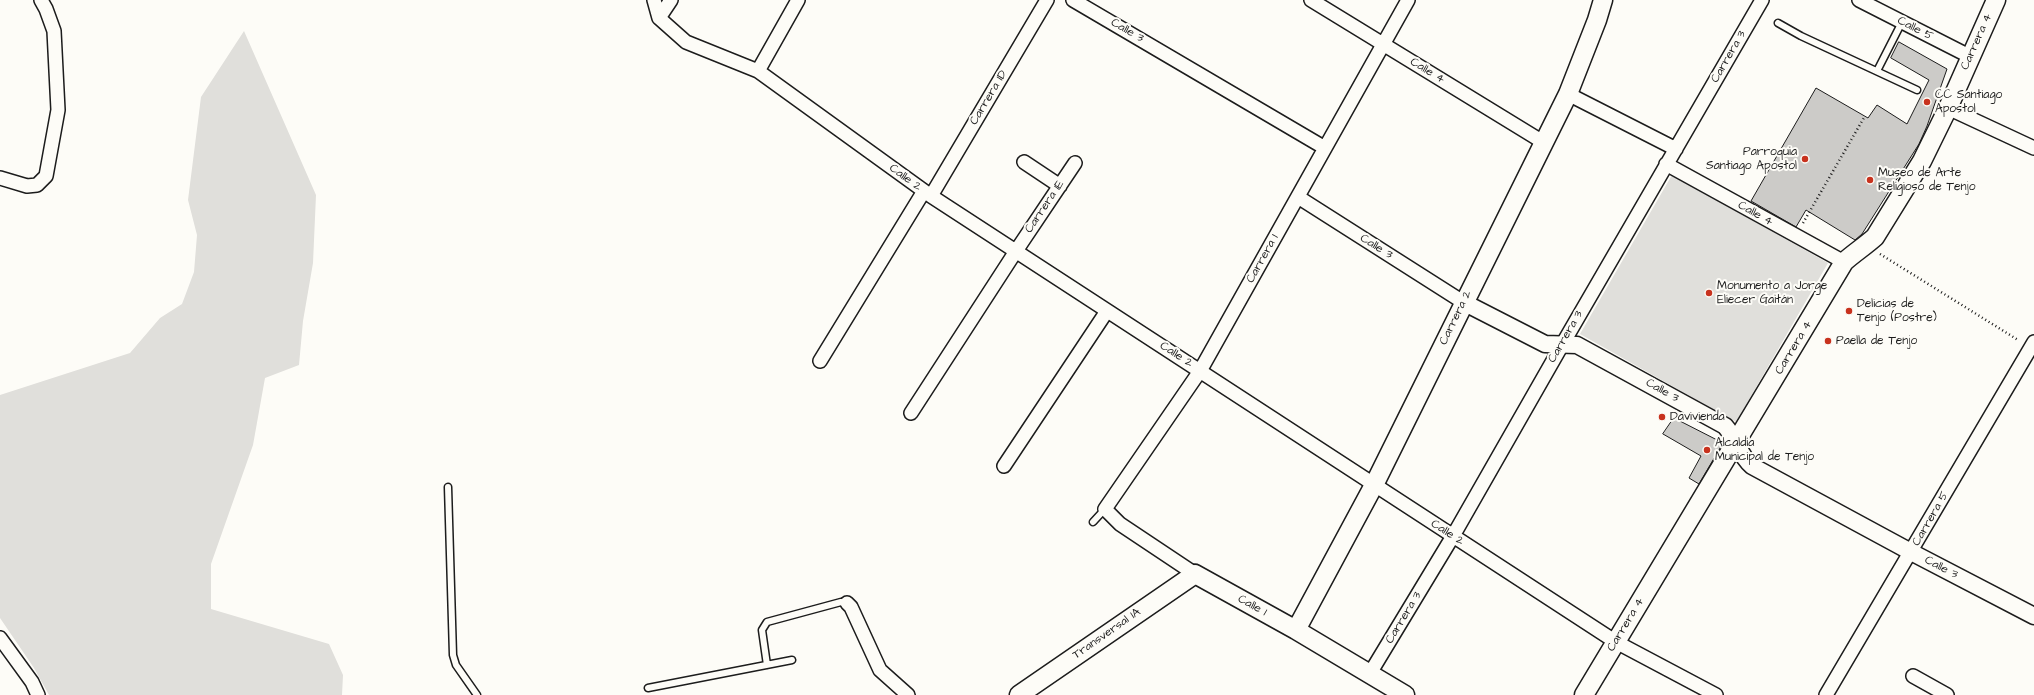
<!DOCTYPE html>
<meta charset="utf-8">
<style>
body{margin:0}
canvas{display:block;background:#fdfcf7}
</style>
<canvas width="2034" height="695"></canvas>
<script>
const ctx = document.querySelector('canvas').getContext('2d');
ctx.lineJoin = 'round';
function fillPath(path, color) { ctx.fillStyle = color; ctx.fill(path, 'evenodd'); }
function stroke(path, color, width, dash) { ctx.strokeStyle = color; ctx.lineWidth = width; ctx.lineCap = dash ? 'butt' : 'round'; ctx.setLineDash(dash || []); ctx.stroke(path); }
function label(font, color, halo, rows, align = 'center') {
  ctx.font = font + ' "Architects Daughter",sans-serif'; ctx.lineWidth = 4; ctx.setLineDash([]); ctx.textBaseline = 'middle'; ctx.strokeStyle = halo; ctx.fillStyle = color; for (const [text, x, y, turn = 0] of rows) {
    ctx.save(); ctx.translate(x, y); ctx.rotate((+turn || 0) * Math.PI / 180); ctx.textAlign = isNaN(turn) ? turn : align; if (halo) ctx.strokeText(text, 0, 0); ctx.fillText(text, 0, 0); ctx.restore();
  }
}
const green = new Path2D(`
 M 244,31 L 316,195 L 313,263 L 303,321 L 299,365 L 265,378 L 253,445 L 211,564 L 211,609 L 329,644 L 343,675 L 342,695 L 49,695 L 34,668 L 0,618 L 0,395 L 130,353 L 160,318 L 182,304 L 194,272 L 197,235 L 188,200 L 201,97 Z
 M 1672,175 L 1828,263 L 1736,422 L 1580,334 Z`);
const building = new Path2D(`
 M 1899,42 L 1947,69 L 1927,126 L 1919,144 L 1862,234 L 1855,240 L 1806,210 L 1796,227 L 1751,201 L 1816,88 L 1868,118 L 1877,105 L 1907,124 L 1929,80 L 1891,58 Z
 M 1674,418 L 1723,443 L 1699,484 L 1689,478 L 1701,456 L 1663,434 Z`);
const path = new Path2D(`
 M 1803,223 L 1865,116
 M 1880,254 L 2018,340`);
const service = new Path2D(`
 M 1778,23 L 1801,36 L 1917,90
 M 1877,71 L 1902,22
 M 448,487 L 453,655 L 456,665 L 477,695
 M 1093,522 L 1105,509
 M 767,665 L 762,630 L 767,622 L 841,602 L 847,603
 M 648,688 L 792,660`);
const minor = new Path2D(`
 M 654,0 L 659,18 L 686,42 L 758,71 L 931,196 L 1616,642 L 1716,695
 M 1073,0 L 1325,148
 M 1311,0 L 1543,142
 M 1859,0 L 1971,57
 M 659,18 L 671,0
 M 758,71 L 798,0
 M 1568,94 L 1676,149
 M 1948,108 L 2034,148
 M 1024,162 L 1060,186
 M 1666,164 L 1844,262
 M 0,178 L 27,186 L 37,185 L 46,176 L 58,110 L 54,31 L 46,9 L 41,0
 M 931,196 L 1047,0
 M 1298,197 L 1463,302
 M 820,361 L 924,191
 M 911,413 L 1016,251 L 1075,163
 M 1004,466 L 1107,311
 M 1195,574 L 1120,524 L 1105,509 L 1200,371 L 1408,0
 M 847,603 L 851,607 L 880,670 L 908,695
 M 0,638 L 32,682 L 38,695
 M 1369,675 L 1453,536 L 1562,345 L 1762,0
 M 1913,676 L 1947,695
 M 1826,695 L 2034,342`);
const tertiary = new Path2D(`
 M 1463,302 L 1545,344 L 1577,345 L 1725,426 C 1736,438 1739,455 1752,466 L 1911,552 L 2034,616`);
const secondary = new Path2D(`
 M 1296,630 L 1374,485 L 1568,94 L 1597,20 L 1603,0
 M 1019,695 L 1195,574 L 1296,630 L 1405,695
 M 1584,695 L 1844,262 C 1854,253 1865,246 1875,237 L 1922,161 L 1948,108 L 1996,0`);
const markers = [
 [1927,102,4,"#c8321e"],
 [1805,159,4,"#c8321e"],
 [1870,180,4,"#c8321e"],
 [1709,293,4,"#c8321e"],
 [1849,311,4,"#c8321e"],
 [1828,341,4,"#c8321e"],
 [1662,417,4,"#c8321e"],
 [1707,450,4,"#c8321e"]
];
const streetNames = [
 ["Calle 5",1915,29,27],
 ["Calle 3",1127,31,30],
 ["Carrera 4",1977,42,-66],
 ["Carrera 3",1729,57,-60],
 ["Calle 4",1427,71,31],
 ["Carrera 1D",989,98,-59],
 ["Calle 2",905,178,36],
 ["Carrera 1E",1045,207,-56],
 ["Calle 4",1755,214,29],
 ["Calle 3",1376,247,32],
 ["Carrera 1",1263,259,-61],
 ["Carrera 2",1456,318,-64],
 ["Carrera 3",1566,337,-60],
 ["Carrera 4",1794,348,-59],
 ["Calle 2",1176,355,33],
 ["Calle 3",1662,391,29],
 ["Carrera 5",1931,519,-60],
 ["Calle 2",1447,533,33],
 ["Calle 3",1941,568,27],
 ["Calle 1",1252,606,29],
 ["Carrera 3",1404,618,-59],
 ["Carrera 4",1626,625,-59],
 ["Transversal 1A",1107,634,-35]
];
const poiNames = [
 ["CC Santiago",1935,95],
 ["Apostol",1935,109],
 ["Parroquia",1797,152,"right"],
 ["Santiago Apostol",1797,166,"right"],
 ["Museo de Arte",1878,173],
 ["Religioso de Tenjo",1878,187],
 ["Monumento a Jorge",1717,286],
 ["Eliecer Gaitán",1717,300],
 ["Delicias de",1857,304],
 ["Tenjo (Postre)",1857,318],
 ["Paella de Tenjo",1836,341],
 ["Davivienda",1670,417],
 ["Alcaldía",1715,443],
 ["Municipal de Tenjo",1715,457]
];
fillPath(green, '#e0dfdb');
fillPath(building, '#cccbc8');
stroke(building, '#1c1c1c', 1);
stroke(service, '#1c1c1c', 9);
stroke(minor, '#1c1c1c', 16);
stroke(tertiary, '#1c1c1c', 19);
stroke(secondary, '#1c1c1c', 21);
stroke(path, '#1c1c1c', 2.5, [1, 3]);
stroke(service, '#fdfcf7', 6);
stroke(minor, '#fdfcf7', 13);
stroke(tertiary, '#fdfcf7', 16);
stroke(secondary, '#fdfcf7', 18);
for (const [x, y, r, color] of markers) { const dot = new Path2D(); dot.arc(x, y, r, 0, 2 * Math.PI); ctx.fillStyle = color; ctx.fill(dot); stroke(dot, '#fdfcf7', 1.5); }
label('12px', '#1c1c1c', '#fdfcf7', streetNames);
label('12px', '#1c1c1c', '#fdfcf7', poiNames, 'left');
</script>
